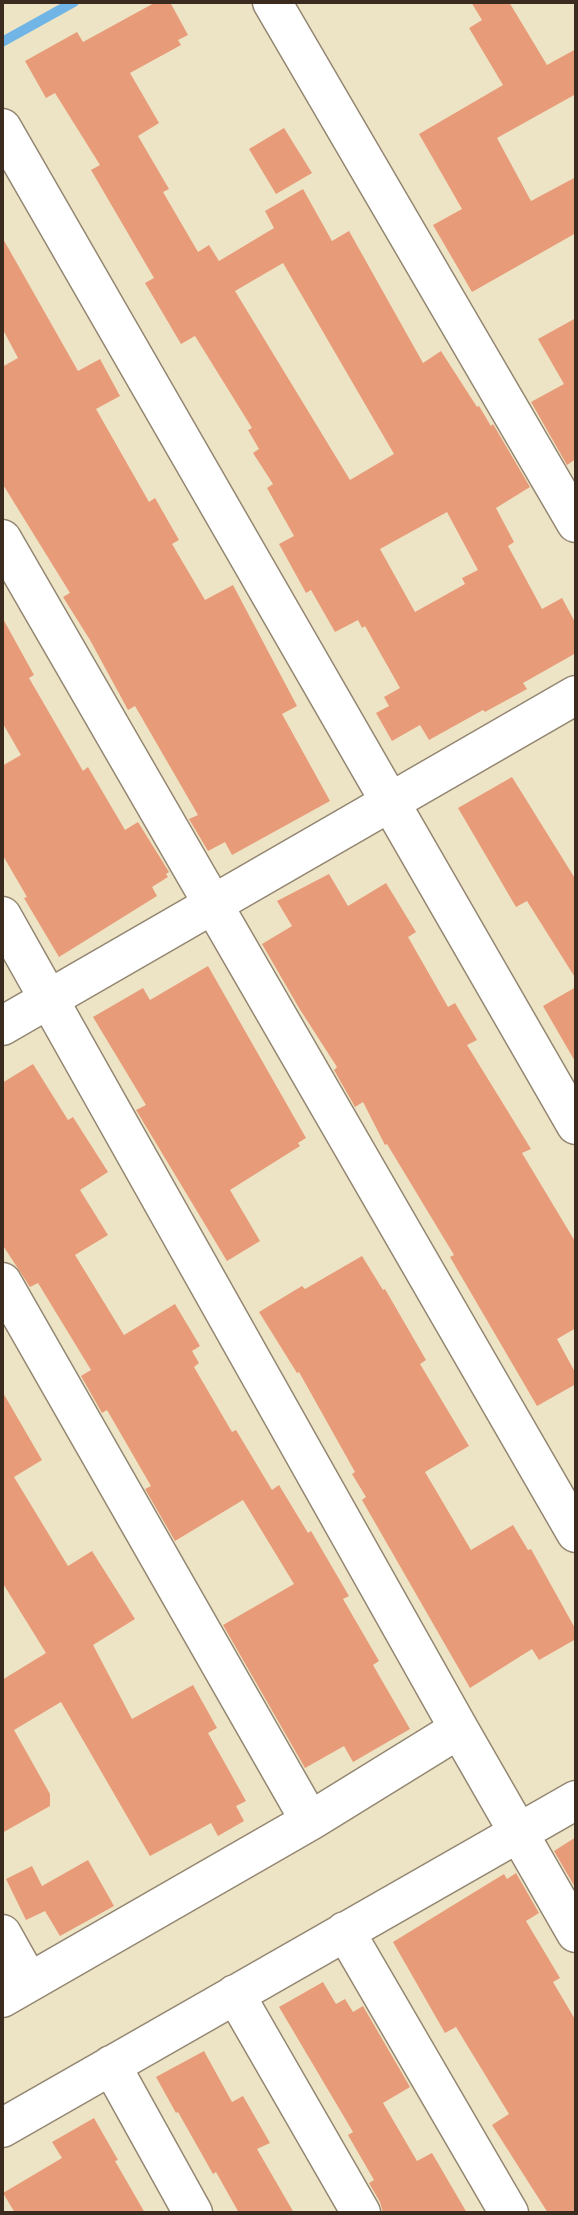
<!DOCTYPE html>
<style>
body{margin:0}
#map{position:relative;width:578px;height:2215px;overflow:hidden;background:#ede4c6;font-family:Pangolin,sans-serif}
canvas{display:block}
.frame{position:absolute;inset:0;border:4px solid #3b2a1e;pointer-events:none}
</style>
<div id="map">
<canvas width="578" height="2215"></canvas>
<div class="frame"></div>
</div>
<script>
const ctx = document.querySelector('canvas').getContext('2d');
ctx.lineJoin = 'round';
function stroke(path, color, width, dash) { ctx.strokeStyle = color; ctx.lineWidth = width; ctx.lineCap = dash ? 'butt' : 'round'; ctx.setLineDash(dash || []); ctx.stroke(path); }
function fillPath(path, color) { ctx.fillStyle = color; ctx.fill(path, 'evenodd'); }
const stream = new Path2D(`
 M 2,42 L 74,2`);
const building = new Path2D(`
 M 156,2 L 170,2 L 188,35 L 178,40 L 181,45 L 130,73 L 159,123 L 138,136 L 169,189 L 163,192 L 198,252 L 209,245 L 219,261 L 274,228 L 265,211 L 303,189 L 332,241 L 349,231 L 423,363 L 441,351 L 477,407 L 479,406 L 491,426 L 493,424 L 530,487 L 496,508 L 514,542 L 508,546 L 542,609 L 562,598 L 576,624 L 576,653 L 523,683 L 527,689 L 485,712 L 483,710 L 429,740 L 420,725 L 392,741 L 376,713 L 389,706 L 384,697 L 400,688 L 365,626 L 362,628 L 358,620 L 335,632 L 311,590 L 306,593 L 279,544 L 294,536 L 267,488 L 273,484 L 253,453 L 259,449 L 248,430 L 252,428 L 195,336 L 181,344 L 145,283 L 154,278 L 91,170 L 100,165 L 55,93 L 46,98 L 25,61 L 77,32 L 83,42 ZM 283,263 L 394,454 L 350,480 L 235,291 ZM 447,512 L 478,570 L 462,578 L 465,584 L 415,612 L 380,549 Z
 M 471,2 L 509,2 L 547,65 L 576,49 L 576,94 L 497,138 L 531,201 L 576,177 L 576,233 L 472,292 L 433,225 L 462,209 L 419,134 L 503,85 L 469,28 L 482,20 Z
 M 284,128 L 312,173 L 276,194 L 249,149 Z
 M 2,237 L 78,371 L 100,359 L 120,396 L 96,409 L 149,502 L 155,498 L 179,540 L 172,544 L 205,600 L 233,585 L 297,706 L 282,714 L 330,801 L 232,855 L 225,842 L 208,851 L 189,819 L 198,815 L 135,706 L 128,710 L 90,640 L 63,597 L 70,593 L 2,483 L 2,367 L 18,358 L 2,328 Z
 M 576,318 L 576,459 L 567,465 L 531,402 L 564,384 L 538,339 Z
 M 2,617 L 34,675 L 29,678 L 83,771 L 88,767 L 125,830 L 138,822 L 169,872 L 166,874 L 168,877 L 152,887 L 157,896 L 59,957 L 24,898 L 27,897 L 2,854 L 2,766 L 21,755 L 2,722 Z
 M 512,777 L 576,880 L 576,979 L 527,901 L 516,907 L 458,808 Z
 M 329,874 L 348,906 L 386,883 L 416,932 L 408,937 L 448,1007 L 455,1003 L 477,1040 L 467,1045 L 531,1149 L 522,1153 L 576,1243 L 576,1328 L 557,1339 L 576,1374 L 576,1384 L 537,1406 L 450,1257 L 454,1255 L 387,1144 L 385,1145 L 363,1102 L 355,1107 L 334,1070 L 337,1067 L 299,1008 L 262,944 L 292,926 L 277,901 Z
 M 208,966 L 306,1138 L 298,1143 L 300,1146 L 230,1190 L 260,1241 L 227,1261 L 136,1110 L 146,1105 L 93,1017 L 143,988 L 150,1000 Z
 M 576,987 L 576,1063 L 543,1006 Z
 M 33,1064 L 68,1120 L 73,1117 L 108,1172 L 80,1190 L 108,1235 L 75,1255 L 124,1335 L 175,1304 L 200,1346 L 192,1351 L 199,1363 L 194,1367 L 232,1432 L 236,1430 L 272,1490 L 279,1485 L 308,1533 L 311,1531 L 349,1596 L 343,1599 L 379,1661 L 373,1665 L 410,1729 L 353,1762 L 344,1746 L 305,1768 L 223,1625 L 294,1584 L 243,1500 L 175,1541 L 145,1489 L 151,1486 L 107,1410 L 102,1413 L 81,1376 L 91,1370 L 38,1283 L 30,1287 L 2,1244 L 2,1083 Z
 M 362,1256 L 383,1290 L 385,1289 L 426,1360 L 420,1364 L 469,1446 L 425,1472 L 471,1550 L 513,1525 L 528,1550 L 531,1549 L 576,1630 L 576,1639 L 539,1660 L 532,1649 L 470,1688 L 362,1500 L 366,1497 L 352,1474 L 355,1472 L 299,1372 L 297,1373 L 259,1312 L 302,1286 L 305,1289 Z
 M 2,1391 L 42,1460 L 14,1477 L 68,1566 L 92,1551 L 135,1619 L 93,1645 L 132,1719 L 193,1685 L 217,1728 L 208,1733 L 246,1801 L 236,1806 L 244,1821 L 218,1836 L 211,1823 L 150,1856 L 61,1702 L 14,1730 L 50,1794 L 50,1806 L 2,1833 L 2,1680 L 46,1653 L 2,1582 Z
 M 576,1837 L 576,1889 L 554,1851 Z
 M 88,1860 L 114,1906 L 60,1936 L 45,1911 L 26,1920 L 6,1879 L 32,1866 L 42,1886 Z
 M 516,1873 L 539,1913 L 526,1921 L 560,1978 L 553,1982 L 576,2021 L 576,2213 L 548,2213 L 492,2125 L 509,2114 L 456,2027 L 445,2033 L 393,1942 L 504,1874 L 507,1879 Z
 M 323,1982 L 336,2004 L 345,1999 L 353,2012 L 363,2006 L 410,2087 L 383,2103 L 417,2161 L 432,2153 L 467,2213 L 383,2213 L 380,2202 L 369,2183 L 374,2180 L 348,2135 L 353,2132 L 279,2007 Z
 M 204,2051 L 232,2102 L 243,2096 L 270,2143 L 257,2149 L 294,2213 L 239,2213 L 216,2172 L 213,2174 L 178,2112 L 176,2113 L 156,2077 Z
 M 94,2118 L 118,2160 L 115,2161 L 145,2213 L 15,2213 L 3,2193 L 62,2158 L 52,2142 Z`);
const street = new Path2D(`
 M 272,2 L 576,523
 M 2,128 L 576,1125
 M 2,539 L 576,1533
 M 2,916 L 459,1729 L 576,1933
 M 2,1026 L 576,695
 M 2,1282 L 310,1821
 M 345,1931 L 509,2213
 M 2,1934 L 29,1982
 M 235,1994 L 361,2213
 M 2,1998 L 310,1821 L 459,1729
 M 111,2065 L 193,2213
 M 2,2128 L 576,1800`);
stroke(stream, '#71b5e7', 10);
fillPath(building, '#e89b78');
stroke(street, '#948772', 41);
stroke(street, '#fff', 38);
</script>
